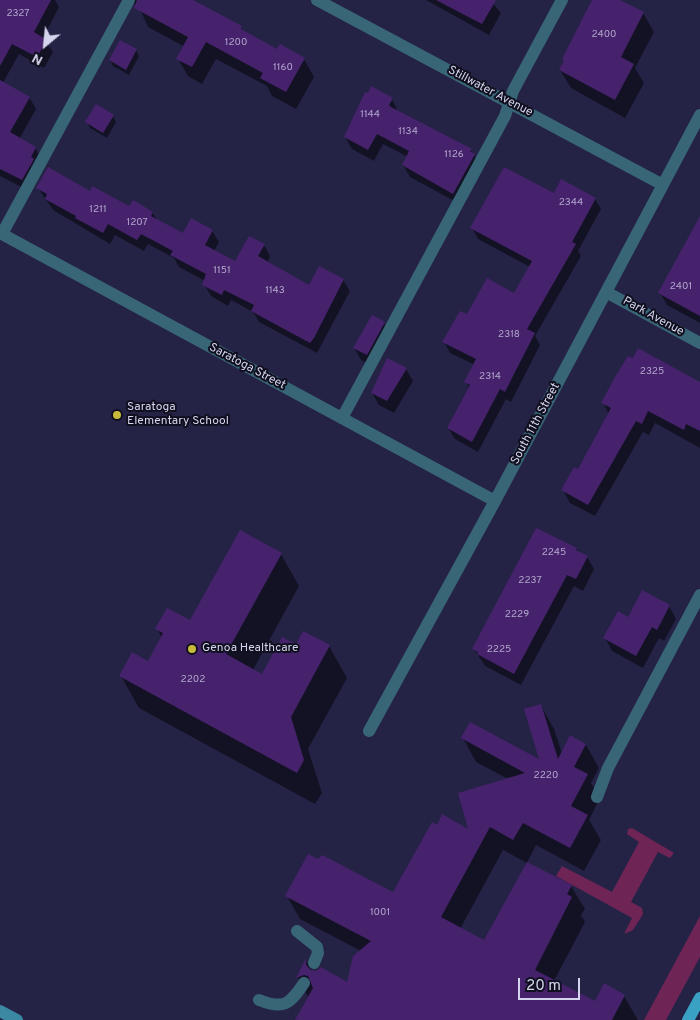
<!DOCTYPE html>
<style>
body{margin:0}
#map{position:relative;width:700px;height:1020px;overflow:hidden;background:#242346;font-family:Overpass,sans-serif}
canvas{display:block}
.north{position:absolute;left:20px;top:20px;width:50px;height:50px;-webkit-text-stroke:4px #0f0f1f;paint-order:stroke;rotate:208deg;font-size:14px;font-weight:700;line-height:20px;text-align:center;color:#d4d5ed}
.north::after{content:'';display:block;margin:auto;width:18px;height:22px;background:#d4d5ed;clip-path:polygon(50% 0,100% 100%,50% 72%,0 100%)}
.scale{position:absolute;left:518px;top:978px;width:62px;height:22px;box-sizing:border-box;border:2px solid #d4d5ed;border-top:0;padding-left:6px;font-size:15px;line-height:18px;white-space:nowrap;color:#d4d5ed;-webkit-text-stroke:4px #0f0f1f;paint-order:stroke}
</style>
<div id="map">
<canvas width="700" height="1020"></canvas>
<div class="north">N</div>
<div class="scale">20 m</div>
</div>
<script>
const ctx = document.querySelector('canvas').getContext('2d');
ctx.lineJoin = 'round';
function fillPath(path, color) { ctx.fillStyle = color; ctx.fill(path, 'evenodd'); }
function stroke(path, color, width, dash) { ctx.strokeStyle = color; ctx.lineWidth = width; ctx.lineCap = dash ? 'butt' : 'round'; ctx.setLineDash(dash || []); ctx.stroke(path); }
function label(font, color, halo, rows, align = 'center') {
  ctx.font = font + ' Overpass,sans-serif'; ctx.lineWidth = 4; ctx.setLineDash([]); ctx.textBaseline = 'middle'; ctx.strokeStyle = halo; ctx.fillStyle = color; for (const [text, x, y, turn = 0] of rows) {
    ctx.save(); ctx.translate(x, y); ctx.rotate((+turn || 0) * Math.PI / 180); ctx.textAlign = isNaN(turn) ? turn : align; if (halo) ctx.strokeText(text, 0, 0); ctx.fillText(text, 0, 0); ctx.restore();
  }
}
const green = new Path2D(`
 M 632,828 L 674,853 L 670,858 L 658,852 L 631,902 L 642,908 L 643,914 L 633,930 L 624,934 L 632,918 L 556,876 L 562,866 L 612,892 L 639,842 L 627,834 L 628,829 Z
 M 700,916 L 700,957 L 666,1020 L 644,1020 Z`);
const shadow = new Path2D(`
 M 0,0 L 55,0 L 59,7 L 43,38 L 53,52 L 44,68 L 19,54 L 0,88 Z
 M 126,0 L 190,0 L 241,27 L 244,33 L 277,51 L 304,59 L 314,77 L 296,109 L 272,96 L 267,86 L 216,59 L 202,84 L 188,76 L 178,59 L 185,47 L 148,27 L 139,7 Z
 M 426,0 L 490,0 L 501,13 L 489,35 Z
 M 594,0 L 618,0 L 643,13 L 654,32 L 635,68 L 644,83 L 625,118 L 571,88 L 560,70 L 565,62 L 563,59 Z
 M 136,50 L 139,56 L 129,75 L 113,66 L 110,60 Z
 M 29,97 L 36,109 L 20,138 L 35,148 L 42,160 L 29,191 L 0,176 L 0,111 Z
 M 392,99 L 398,112 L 471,150 L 474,155 L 481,166 L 460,204 L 410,177 L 403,165 L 408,157 L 383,144 L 374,161 L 352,149 L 345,137 Z
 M 113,116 L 116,122 L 107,138 L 90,128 L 87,122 Z
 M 38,188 L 90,192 L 130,208 L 152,212 L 157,220 L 183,234 L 212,231 L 219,242 L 214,251 L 236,263 L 264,245 L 270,256 L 267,263 L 310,286 L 343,280 L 350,291 L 317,353 L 259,322 L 253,312 L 231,300 L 228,306 L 211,296 L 204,284 L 205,281 L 179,267 L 174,258 L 148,244 L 144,251 L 115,235 L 110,244 L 53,210 Z
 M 554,195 L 595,199 L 601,209 L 578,251 L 581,256 L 535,336 L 540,345 L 511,402 L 506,399 L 478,452 L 455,439 L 448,428 L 470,389 L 466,382 L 475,365 L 450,353 L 444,342 L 467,316 L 514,295 L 530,267 L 478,239 L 472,228 Z
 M 700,220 L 700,323 L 667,305 L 660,293 Z
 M 384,323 L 391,335 L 374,367 L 361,360 L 354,348 Z
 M 406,369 L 413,381 L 394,413 L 379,405 L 372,393 Z
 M 700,383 L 700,448 L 655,423 L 649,435 L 643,432 L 595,516 L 570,503 L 563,490 L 578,470 L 609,414 L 603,403 Z
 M 576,549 L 587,557 L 594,569 L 583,591 L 574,586 L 521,685 L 485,666 L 474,649 Z
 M 281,554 L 299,586 L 253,670 L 263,675 L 297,646 L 329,646 L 347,678 L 308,749 L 322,793 L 315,804 L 139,708 L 121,676 L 149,663 L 162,638 L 157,629 L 191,622 Z
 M 643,592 L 669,606 L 676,619 L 664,641 L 659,638 L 643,668 L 612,651 L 605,638 L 628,618 Z
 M 541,706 L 554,729 L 562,754 L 586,745 L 599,768 L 591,783 L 600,798 L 589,820 L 601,840 L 584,871 L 536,845 L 527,863 L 503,850 L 460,929 L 484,942 L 571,886 L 585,909 L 581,915 L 585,922 L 554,981 L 595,1003 L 624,996 L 638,1020 L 297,1020 L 309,998 L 298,978 L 306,961 L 313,972 L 348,984 L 361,951 L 300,919 L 287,896 L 393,893 L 438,826 L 470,831 L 508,779 L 476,762 L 463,738 L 541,761 Z`);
const building = new Path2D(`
 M 0,0 L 51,0 L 34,32 L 47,40 L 37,57 L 12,44 L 0,66 Z
 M 137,0 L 193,0 L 242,26 L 241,29 L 277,49 L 280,44 L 305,58 L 286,92 L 260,78 L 263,73 L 206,42 L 192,67 L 176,59 L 188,37 L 134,8 Z
 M 436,0 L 496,0 L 482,24 Z
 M 592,0 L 620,0 L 644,12 L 621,57 L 634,64 L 615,100 L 559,70 L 564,60 L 562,59 Z
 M 120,40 L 137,49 L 126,70 L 109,60 Z
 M 0,80 L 30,97 L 10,132 L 36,147 L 31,157 L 34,159 L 22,180 L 0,169 Z
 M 371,86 L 393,98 L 389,105 L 391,107 L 472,149 L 470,151 L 475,154 L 453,194 L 402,165 L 409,151 L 377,134 L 368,150 L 344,137 L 365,92 L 368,93 Z
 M 96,104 L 114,115 L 103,133 L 85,122 Z
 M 48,167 L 90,191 L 92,186 L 129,206 L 133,200 L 153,212 L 151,216 L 183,233 L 191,218 L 213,230 L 205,245 L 235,261 L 249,236 L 265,244 L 258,256 L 309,285 L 319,266 L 344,279 L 314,338 L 310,343 L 251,311 L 254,305 L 224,290 L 222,295 L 202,285 L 206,274 L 170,255 L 173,251 L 141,234 L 137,240 L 108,224 L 103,233 L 75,218 L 76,216 L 45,199 L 47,194 L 36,188 Z
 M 504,167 L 554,193 L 561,179 L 596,198 L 572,242 L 576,244 L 527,329 L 535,333 L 515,372 L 505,392 L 500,389 L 472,442 L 447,428 L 470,385 L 464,382 L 476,359 L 442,342 L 460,311 L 467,314 L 487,278 L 514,293 L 532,261 L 470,228 Z
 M 700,216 L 700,316 L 658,293 Z
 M 372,315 L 385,322 L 367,355 L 353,348 Z
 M 638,348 L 700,382 L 700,431 L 686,424 L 684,430 L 648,411 L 642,424 L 636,421 L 588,505 L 561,490 L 574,467 L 578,469 L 611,408 L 601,403 L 615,377 L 628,356 L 633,358 Z
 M 387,358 L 407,368 L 387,401 L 371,393 Z
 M 536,528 L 577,548 L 576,550 L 588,556 L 576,579 L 567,575 L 514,674 L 477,654 L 478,652 L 472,649 Z
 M 240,530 L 282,553 L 226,654 L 262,674 L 282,637 L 296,644 L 303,631 L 330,645 L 291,717 L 304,760 L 297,773 L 119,676 L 132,652 L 148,661 L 163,633 L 155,629 L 167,608 L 190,620 Z
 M 642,590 L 670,605 L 657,630 L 652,627 L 636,656 L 603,638 L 618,611 L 628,617 Z
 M 541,704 L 558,759 L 570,735 L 586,744 L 574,767 L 588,774 L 571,806 L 588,815 L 570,848 L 523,823 L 513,840 L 490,827 L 441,917 L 484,940 L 527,862 L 572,885 L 567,894 L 572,897 L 535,970 L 595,1001 L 604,983 L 625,995 L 612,1020 L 295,1020 L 313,988 L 308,976 L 304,975 L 296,978 L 306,958 L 306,965 L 311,970 L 316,971 L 321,967 L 347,982 L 353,956 L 371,941 L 285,896 L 308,854 L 318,859 L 322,855 L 393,892 L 432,822 L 437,825 L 442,814 L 468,829 L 458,793 L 525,773 L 461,738 L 470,722 L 539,759 L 524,709 Z`);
const lane = new Path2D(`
 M 2,234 L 129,0
 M 342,418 L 505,116 L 513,91 L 562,0
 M 597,797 L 608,768 L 700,595
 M 297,931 L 317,947 L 318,953 L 314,963
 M 259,1000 C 284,1010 290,1004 304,983`);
const street = new Path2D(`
 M 317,0 L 663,185
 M 0,233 L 495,501
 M 606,292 L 700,343
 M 369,731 L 495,501 L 700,115`);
const secondary = new Path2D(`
 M 0,1011 L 17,1020`);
const primary = new Path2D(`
 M 688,1020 L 700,998`);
const markers = [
 [117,415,5,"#c8bb3b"],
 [192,649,5,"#c8bb3b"]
];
const numberNames = [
 ["2327",18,14],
 ["2400",604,35],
 ["1200",236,43],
 ["1160",283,68],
 ["1144",370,115],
 ["1134",408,132],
 ["1126",454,155],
 ["2344",571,203],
 ["1211",98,210],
 ["1207",137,223],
 ["1151",222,271],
 ["2401",681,287],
 ["1143",275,291],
 ["2318",509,335],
 ["2325",652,372],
 ["2314",490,377],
 ["2245",554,553],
 ["2237",530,581],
 ["2229",517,615],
 ["2225",499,650],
 ["2202",193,680],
 ["2220",546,776],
 ["1001",380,913]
];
const streetNames = [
 ["Stillwater Avenue",490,92,28],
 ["Park Avenue",653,317,29],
 ["Saratoga Street",247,367,28],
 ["South 11th Street",536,424,-62]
];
const poiNames = [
 ["Saratoga",127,408],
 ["Elementary School",127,422],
 ["Genoa Healthcare",202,649]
];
fillPath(green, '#6f2456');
fillPath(shadow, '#0007');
fillPath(building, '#47226c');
stroke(lane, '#396676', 12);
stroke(street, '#396676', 12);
stroke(secondary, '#3b88a2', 12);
stroke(primary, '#39a2c4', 12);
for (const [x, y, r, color] of markers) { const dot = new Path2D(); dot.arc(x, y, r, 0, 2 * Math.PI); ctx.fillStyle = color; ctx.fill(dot); stroke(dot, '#0f0f1f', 2); }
label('10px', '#b1a8cd', null, numberNames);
label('12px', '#d4d5ed', '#0f0f1f', streetNames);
label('12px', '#d4d5ed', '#0f0f1f', poiNames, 'left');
</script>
